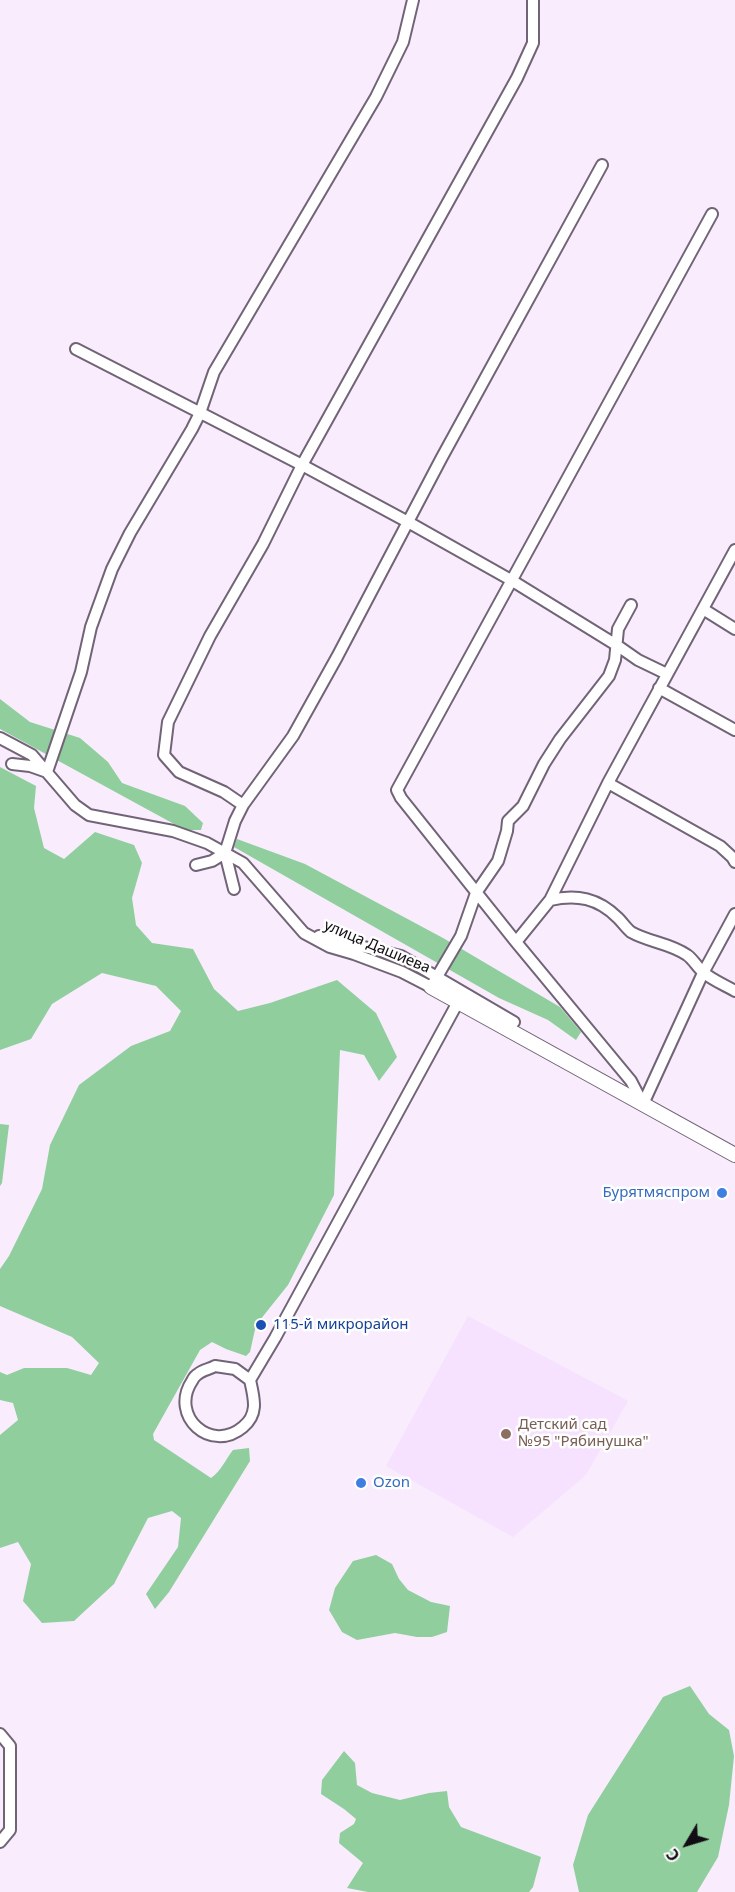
<!DOCTYPE html>
<meta charset="utf-8">
<style>
body{margin:0}
#map{position:relative;width:735px;height:1892px;overflow:hidden;background:#f8ecfd;font-family:"Noto Sans",sans-serif}
canvas{display:block}
.north{position:absolute;left:657px;top:1814px;width:60px;height:60px;-webkit-text-stroke:4px #fefefe;paint-order:stroke;rotate:232deg;font-size:16px;font-weight:700;line-height:24px;text-align:center;color:#120d14}
.north::after{content:'';display:block;margin:auto;width:21px;height:27px;background:#120d14;clip-path:polygon(50% 0,100% 100%,50% 72%,0 100%)}
</style>
<div id="map">
<canvas width="735" height="1892"></canvas>
<div class="north">С</div>
</div>
<script>
const ctx = document.querySelector('canvas').getContext('2d');
ctx.lineJoin = 'round';
function fillPath(path, color) { ctx.fillStyle = color; ctx.fill(path, 'evenodd'); }
function stroke(path, color, width, dash) { ctx.strokeStyle = color; ctx.lineWidth = width; ctx.lineCap = dash ? 'butt' : 'round'; ctx.setLineDash(dash || []); ctx.stroke(path); }
function label(font, color, halo, rows, align = 'center') {
  ctx.font = font + ' "Noto Sans",sans-serif'; ctx.lineWidth = 5; ctx.setLineDash([]); ctx.textBaseline = 'middle'; ctx.strokeStyle = halo; ctx.fillStyle = color; for (const [text, x, y, turn = 0] of rows) {
    ctx.save(); ctx.translate(x, y); ctx.rotate((+turn || 0) * Math.PI / 180); ctx.textAlign = isNaN(turn) ? turn : align; if (halo) ctx.strokeText(text, 0, 0); ctx.fillText(text, 0, 0); ctx.restore();
  }
}
const built = new Path2D(`
 M 468,1316 L 628,1401 L 586,1475 L 513,1537 L 386,1466 Z`);
const forest = new Path2D(`
 M 0,699 L 30,722 L 80,738 L 108,762 L 122,783 L 185,806 L 203,823 L 201,830 L 185,830 L 0,729 Z
 M 0,767 L 36,786 L 34,808 L 44,848 L 64,859 L 95,832 L 134,845 L 142,863 L 132,898 L 136,925 L 152,943 L 193,949 L 214,989 L 238,1011 L 270,1003 L 337,980 L 376,1013 L 397,1057 L 379,1081 L 364,1055 L 340,1050 L 334,1195 L 288,1285 L 256,1325 L 250,1352 L 246,1356 L 226,1349 L 212,1342 L 200,1350 L 153,1434 L 154,1440 L 211,1478 C 222,1470 225,1460 233,1450 L 249,1448 L 250,1461 L 169,1592 L 155,1609 L 146,1594 L 178,1547 L 181,1518 L 172,1511 L 148,1518 L 114,1584 L 74,1621 L 42,1623 L 23,1601 L 31,1564 L 18,1542 L 0,1548 L 0,1435 L 18,1420 L 13,1403 L 0,1400 L 0,1372 L 7,1375 L 24,1368 L 67,1368 L 91,1375 L 99,1363 L 72,1337 L 0,1306 L 0,1269 L 9,1256 L 42,1189 L 50,1145 L 79,1085 L 131,1046 L 170,1031 L 181,1011 L 156,986 L 102,973 L 52,1004 L 31,1039 L 0,1050 Z
 M 237,839 L 305,864 L 443,938 L 560,1007 L 581,1032 L 576,1040 L 548,1020 L 499,998 L 234,847 Z
 M 0,1124 L 9,1125 L 2,1183 L 0,1186 Z
 M 376,1555 L 392,1564 L 399,1579 L 408,1590 L 431,1602 L 450,1606 L 447,1632 L 432,1637 L 417,1637 L 395,1633 L 357,1640 L 342,1632 L 329,1610 L 335,1588 L 353,1561 Z
 M 690,1686 L 709,1714 L 729,1730 L 734,1756 L 729,1805 L 718,1857 L 697,1892 L 579,1892 L 573,1865 L 588,1815 L 663,1697 Z
 M 344,1751 L 355,1763 L 357,1785 L 372,1793 L 400,1800 L 429,1793 L 447,1791 L 449,1807 L 461,1827 L 541,1857 L 533,1887 L 529,1892 L 368,1892 L 347,1888 L 363,1863 L 339,1843 L 340,1833 L 354,1824 L 356,1819 L 344,1809 L 321,1794 L 322,1780 Z`);
const minor = new Path2D(`
 M 76,349 L 302,465 L 408,522 L 511,580 L 618,646 L 638,660 L 667,674
 M 703,609 L 735,629
 M 659,688 L 735,730
 M 0,738 L 32,755 L 75,805 L 89,815 L 173,831 L 207,843 L 243,863 L 304,933 L 330,947 L 354,954 L 402,972 L 431,987 L 461,936 L 476,893 L 498,861 L 507,831 L 508,821 L 523,806 L 544,764 L 560,739 L 609,676 L 615,660 L 618,629 L 631,605
 M 12,764 L 30,766 L 47,772 L 81,672 L 91,627 L 112,569 L 130,533 L 192,429 L 200,413 L 214,372 L 376,97 L 403,42 L 413,0
 M 608,783 L 720,846 L 732,857 L 735,862
 M 243,805 L 224,792 L 179,772 L 164,755 L 168,722 L 210,636 L 263,544 L 302,465 L 517,78 L 533,43 L 533,0
 M 196,865 L 212,861 L 225,853
 M 234,889 L 225,853 L 235,821 L 243,805 L 293,736 L 337,657 L 441,459 L 602,165
 M 550,900 C 577,894 598,898 618,918 C 623,923 626,928 631,932 C 648,942 670,943 687,955 C 693,959 697,967 703,972 C 712,980 725,985 735,991
 M 319,936 L 401,956 L 514,1022
 M 516,942 L 550,900 L 608,783 L 735,550
 M 643,1104 L 631,1081 L 516,942 L 401,798 L 397,790 L 712,214
 M 643,1104 L 703,973 L 735,914
 M 215,1366 L 235,1369 L 250,1380 C 254,1398 259,1414 243,1427 C 211,1454 169,1416 192,1381 C 193,1379 196,1375 198,1374 C 202,1370 210,1369 215,1366 Z
 M 250,1380 L 275,1338 L 458,1002
 M 0,1734 L 10,1746 L 10,1830 L 0,1842`);
const tertiary = new Path2D(`
 M 431,987 L 735,1155`);
const markers = [
 [722,1193,6,"#3f7fe0"],
 [261,1325,6,"#1a4fb4"],
 [506,1434,6,"#8d6e63"],
 [361,1483,6,"#3f7fe0"]
];
const streetNames = [
 ["улица Дашиева",377,947,23]
];
const shopNames = [
 ["Бурятмяспром",710,1193],
 ["Ozon",373,1483,"left"]
];
const transitNames = [
 ["115-й микрорайон",273,1325]
];
const educationNames = [
 ["Детский сад",518,1425],
 ["№95 \"Рябинушка\"",518,1442]
];
fillPath(built, '#f6e2fe');
fillPath(forest, '#90ce9d');
stroke(minor, '#716476', 14);
stroke(tertiary, '#716476', 16);
stroke(minor, '#fff', 10);
stroke(tertiary, '#fff', 14);
for (const [x, y, r, color] of markers) { const dot = new Path2D(); dot.arc(x, y, r, 0, 2 * Math.PI); ctx.fillStyle = color; ctx.fill(dot); stroke(dot, '#fefefe', 2); }
label('15px', '#120d14', '#fefefe', streetNames);
label('15px', '#366cbe', '#fefefe', shopNames, 'right');
label('15px', '#164399', '#fefefe', transitNames, 'left');
label('15px', '#785e54', '#fefefe', educationNames, 'left');
</script>
